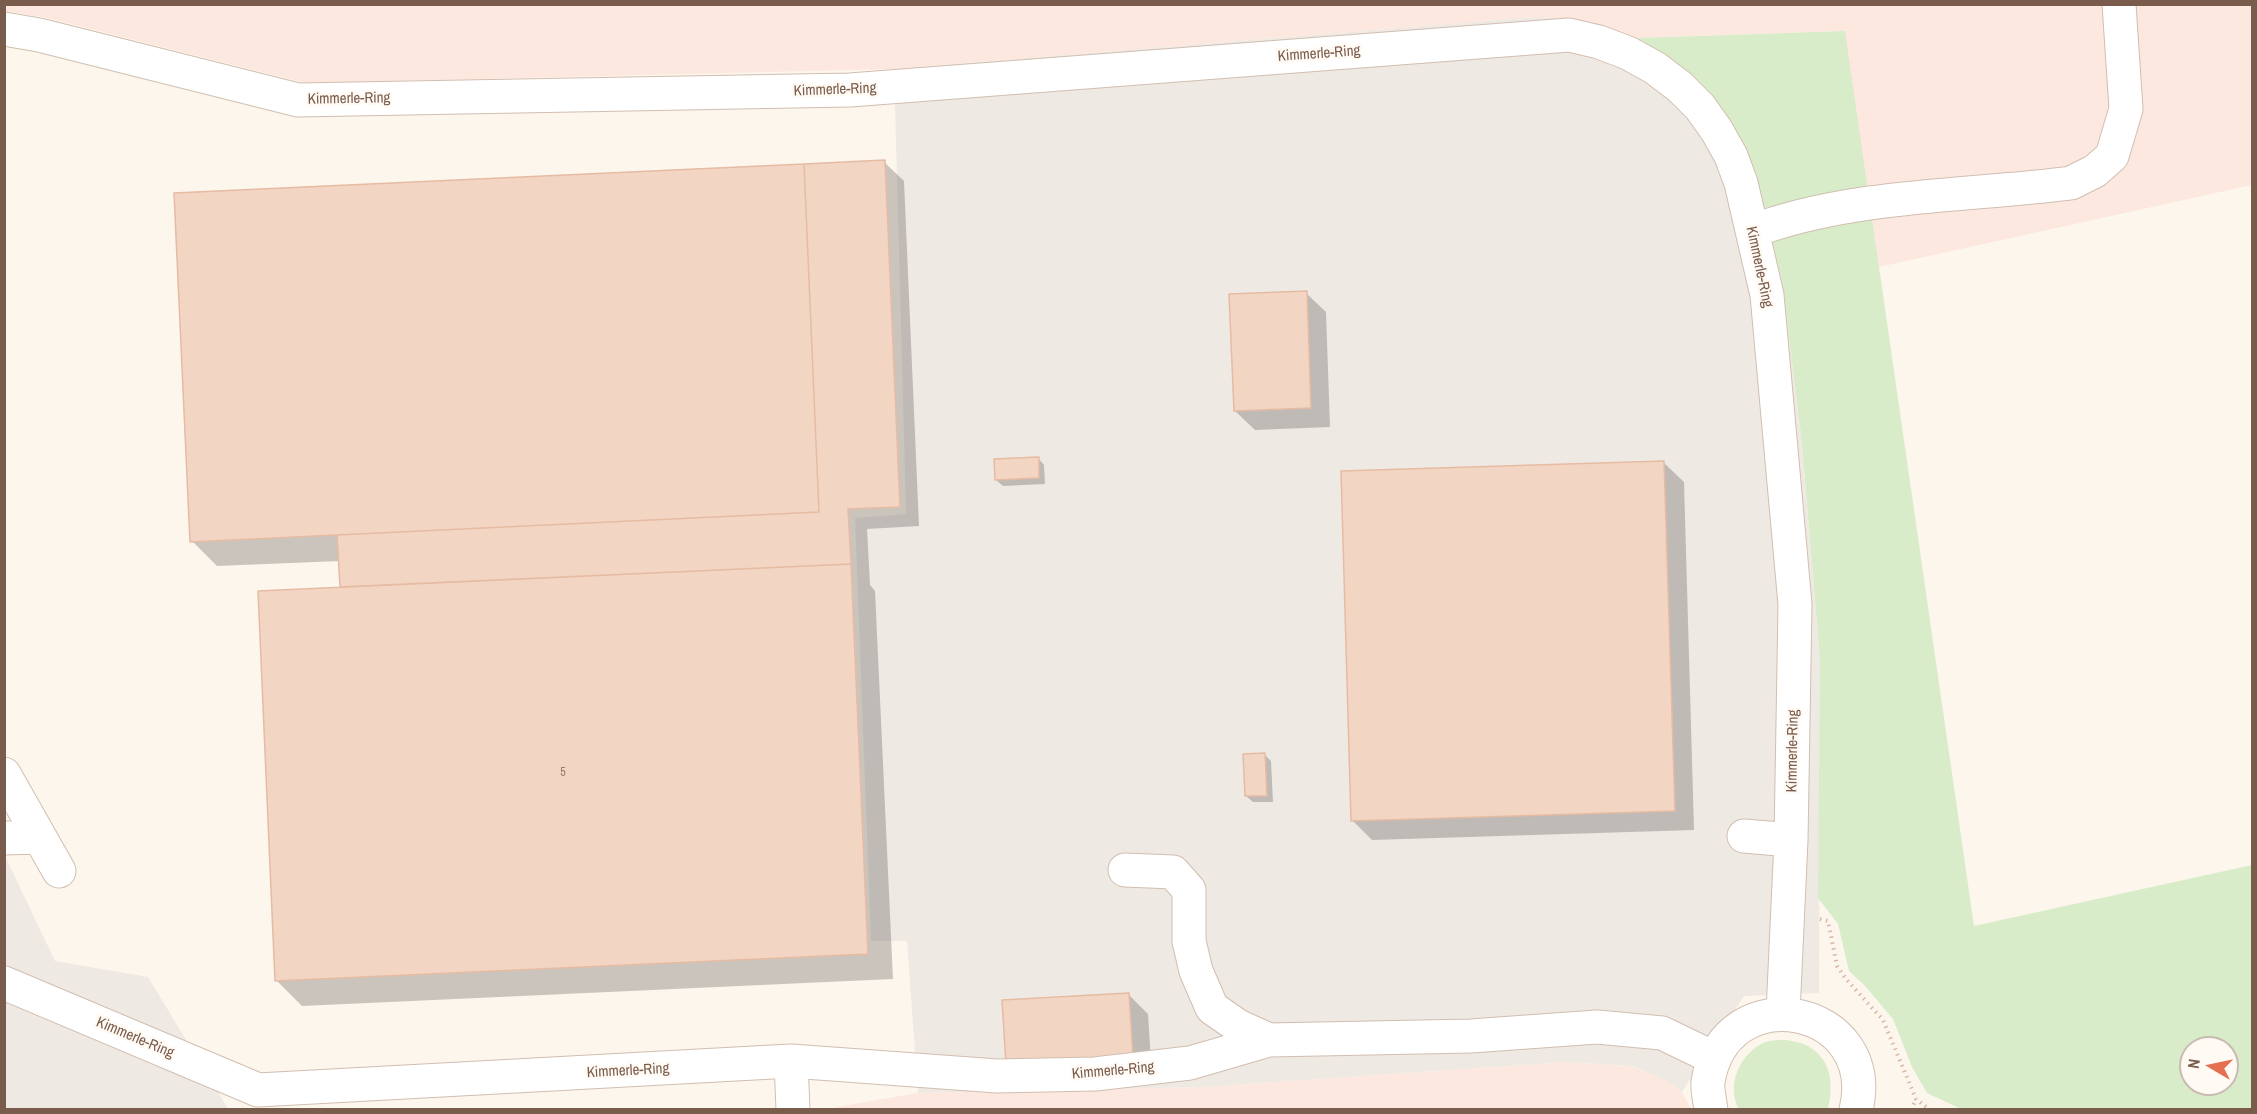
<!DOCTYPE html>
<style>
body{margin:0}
#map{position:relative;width:2257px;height:1114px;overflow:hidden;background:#fdf6ec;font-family:"Archivo Narrow",sans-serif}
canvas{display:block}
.frame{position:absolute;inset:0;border:6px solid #7a5c4d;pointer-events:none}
.north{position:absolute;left:2179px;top:1036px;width:60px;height:60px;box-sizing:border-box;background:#fffaf3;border:2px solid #cabbb1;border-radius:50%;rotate:279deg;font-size:16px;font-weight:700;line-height:24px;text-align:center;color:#7a5c4d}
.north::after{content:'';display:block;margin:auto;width:21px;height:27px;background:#e76f51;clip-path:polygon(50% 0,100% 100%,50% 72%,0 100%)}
</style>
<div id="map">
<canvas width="2257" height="1114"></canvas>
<div class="frame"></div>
<div class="north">N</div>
</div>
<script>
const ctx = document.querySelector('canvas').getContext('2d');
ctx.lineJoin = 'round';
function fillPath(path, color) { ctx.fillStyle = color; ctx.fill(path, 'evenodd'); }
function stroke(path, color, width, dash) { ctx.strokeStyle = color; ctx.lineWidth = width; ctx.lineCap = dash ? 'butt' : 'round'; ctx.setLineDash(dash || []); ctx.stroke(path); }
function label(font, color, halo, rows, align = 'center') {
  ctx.font = font + ' "Archivo Narrow",sans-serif'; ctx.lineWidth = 5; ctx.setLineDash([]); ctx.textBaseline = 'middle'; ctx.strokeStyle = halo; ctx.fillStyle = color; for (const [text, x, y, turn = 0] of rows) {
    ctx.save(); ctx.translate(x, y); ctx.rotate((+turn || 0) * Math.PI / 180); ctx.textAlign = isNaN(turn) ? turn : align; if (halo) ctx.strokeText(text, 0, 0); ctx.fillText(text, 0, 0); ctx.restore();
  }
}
const commercial = new Path2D(`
 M 4,5 L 2252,5 L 2252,185 L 1879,267 L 1844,31 L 1638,38 L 1579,20 L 1534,17 L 894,69 L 394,81 L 318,86 L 43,17 L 5,11 Z
 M 1567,1062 L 1631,1066 L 1667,1081 L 1682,1092 L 1691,1109 L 837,1110 L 836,1107 L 918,1093 L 1203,1087 Z`);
const industrial = new Path2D(`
 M 1534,17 L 1579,20 L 1638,38 L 1687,71 L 1727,117 L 1752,173 L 1782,280 L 1802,444 L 1820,660 L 1819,993 L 1744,996 L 1682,1092 L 1667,1081 L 1632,1066 L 1567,1062 L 1203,1087 L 918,1093 L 907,941 L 871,941 L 855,518 L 906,514 L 894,69 Z
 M 4,854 L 55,961 L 148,977 L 228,1109 L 5,1109 Z`);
const green = new Path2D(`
 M 1845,31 L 1974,926 L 2252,865 L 2252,1109 L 1961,1109 L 1927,1093 L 1912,1067 L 1893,1019 L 1865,986 L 1849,971 L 1838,924 L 1818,898 L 1820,660 L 1802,444 L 1782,280 L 1752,173 L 1727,117 L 1687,71 L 1638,38 ZM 2191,1048 L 2227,1048 L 2227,1084 L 2191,1084 Z
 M 1786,1040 C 1791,1041 1799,1042 1804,1044 C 1832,1057 1834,1084 1828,1109 L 1739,1109 C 1725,1085 1741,1051 1766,1042 C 1772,1040 1780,1040 1786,1040 Z`);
const shadow = new Path2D(`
 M 884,162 L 904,181 L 919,526 L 867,529 L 870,585 L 875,591 L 893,979 L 302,1006 L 277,981 L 343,589 L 341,587 L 340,561 L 217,566 L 192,541 Z
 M 1306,293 L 1326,312 L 1330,427 L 1255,430 L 1235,411 Z
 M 1038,458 L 1044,465 L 1045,484 L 1003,486 L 996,480 Z
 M 1664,463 L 1684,482 L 1694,830 L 1372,840 L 1353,821 Z
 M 1264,754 L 1271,761 L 1273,802 L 1253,802 L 1246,796 Z
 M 1128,994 L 1148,1014 L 1152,1077 L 1027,1083 Z`);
const building = new Path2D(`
 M 885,160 L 900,507 L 848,509 L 851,564 L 340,587 L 337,535 L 819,512 L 804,164 Z
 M 804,164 L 819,512 L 190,542 L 174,193 Z
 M 1307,291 L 1311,408 L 1234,411 L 1229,294 Z
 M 1039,457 L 1039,478 L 995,480 L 994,459 Z
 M 1664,461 L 1675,811 L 1351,821 L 1341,471 Z
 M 851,564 L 868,954 L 275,981 L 258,591 Z
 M 1265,753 L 1267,796 L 1245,796 L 1243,754 Z
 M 1129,993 L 1133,1057 L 1006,1064 L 1002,1000 Z`);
const path = new Path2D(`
 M 1820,919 L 1828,921 L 1837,966 L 1846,979 L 1883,1020 L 1916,1099 L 1930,1110
 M 1911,1110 L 1916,1099`);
const minor = new Path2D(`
 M 4,29 L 39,35 L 298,100 L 850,90 L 1569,35 L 1599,42 L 1628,53 L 1655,68 L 1680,87 L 1700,107 L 1717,131 L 1731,156 L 1741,183 L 1767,295 L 1795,604 L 1791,840 L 1783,1013
 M 1767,226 C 1864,194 1970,196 2071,183 L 2095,171 L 2112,156 L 2126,109 L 2119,4
 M 4,774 L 59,871
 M 1744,836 L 1791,840
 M 4,838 L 39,837
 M 1125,870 L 1173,872 L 1189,890 L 1189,941 L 1196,971 L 1212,1008 L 1238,1026 L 1269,1040 L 1471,1036 L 1597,1027 L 1662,1033 L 1714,1058
 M 4,983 L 258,1090 L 791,1061 L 997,1076 L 1095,1074 L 1190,1063 L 1269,1040
 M 791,1061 L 793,1110
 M 1711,1110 C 1710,1101 1707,1090 1708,1082 C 1725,974 1881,1005 1856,1110`);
const numberNames = [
 ["5",563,773]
];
const streetNames = [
 ["Kimmerle-Ring",1319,54,-4],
 ["Kimmerle-Ring",835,90,-2],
 ["Kimmerle-Ring",349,99,-1],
 ["Kimmerle-Ring",1759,267,78],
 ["Kimmerle-Ring",1793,751,-89],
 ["Kimmerle-Ring",135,1038,23],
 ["Kimmerle-Ring",628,1071,-3],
 ["Kimmerle-Ring",1113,1071,-5]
];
fillPath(commercial, '#fde8e0');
fillPath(industrial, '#efe9e4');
fillPath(green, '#d8ecc9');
fillPath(shadow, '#0003');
fillPath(building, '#f3d5c3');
stroke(building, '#e6bba3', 1.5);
stroke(minor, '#d1beb0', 35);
stroke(path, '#d9b8a5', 4, [1.5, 4.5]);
stroke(minor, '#fff', 33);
label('12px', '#987a6a', null, numberNames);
label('15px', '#7a5c4d', '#fffaf3', streetNames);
</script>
